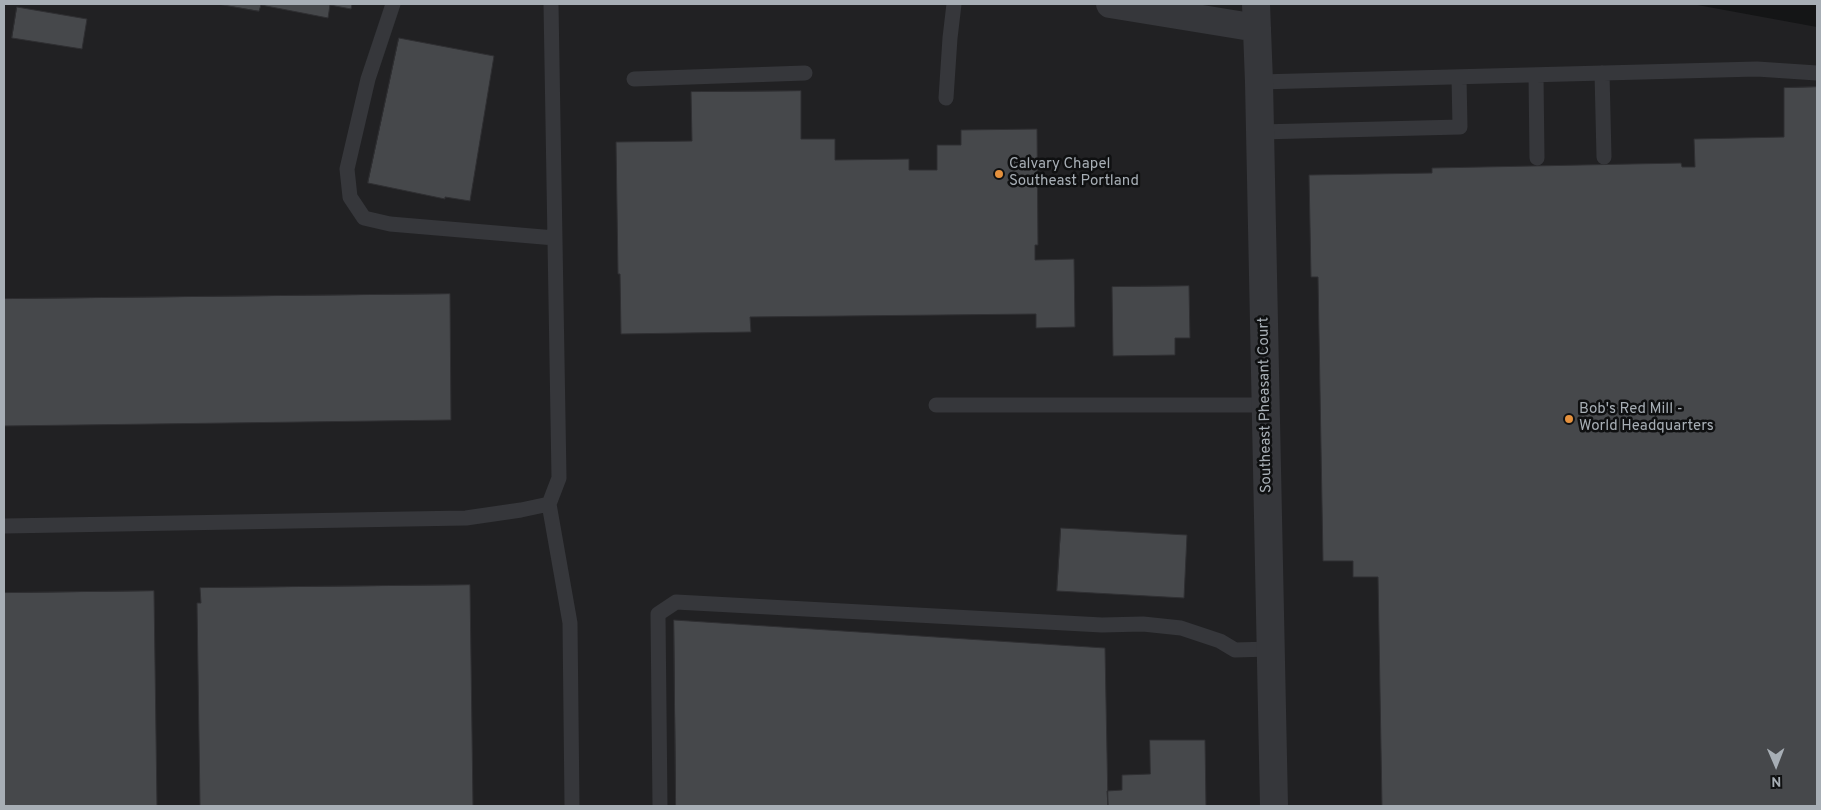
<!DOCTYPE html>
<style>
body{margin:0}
#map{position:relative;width:1821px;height:810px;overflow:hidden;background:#141516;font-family:Overpass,sans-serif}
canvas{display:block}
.frame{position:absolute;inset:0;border:5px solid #a7aeb5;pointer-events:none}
.north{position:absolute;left:1751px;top:740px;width:50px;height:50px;-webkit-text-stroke:4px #0f1011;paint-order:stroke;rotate:179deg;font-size:14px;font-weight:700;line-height:20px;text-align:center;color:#a7aeb5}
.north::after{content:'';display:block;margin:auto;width:18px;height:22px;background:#a7aeb5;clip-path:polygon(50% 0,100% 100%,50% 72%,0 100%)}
</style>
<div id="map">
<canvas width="1821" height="810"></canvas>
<div class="frame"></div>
<div class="north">N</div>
</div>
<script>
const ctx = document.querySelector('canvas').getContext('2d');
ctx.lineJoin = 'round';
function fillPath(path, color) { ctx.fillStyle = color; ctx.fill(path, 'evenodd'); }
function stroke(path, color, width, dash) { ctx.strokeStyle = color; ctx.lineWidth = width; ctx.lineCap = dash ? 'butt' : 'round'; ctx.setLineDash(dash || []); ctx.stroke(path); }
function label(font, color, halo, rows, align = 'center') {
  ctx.font = font + ' Overpass,sans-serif'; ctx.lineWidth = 5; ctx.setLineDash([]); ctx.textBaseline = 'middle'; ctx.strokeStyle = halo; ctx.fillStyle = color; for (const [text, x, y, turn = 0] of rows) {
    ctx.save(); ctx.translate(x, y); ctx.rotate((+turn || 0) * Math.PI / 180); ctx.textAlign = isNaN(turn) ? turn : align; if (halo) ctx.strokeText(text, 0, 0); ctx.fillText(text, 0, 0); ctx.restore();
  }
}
const built = new Path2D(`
 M 4,4 L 1692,4 L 1817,27 L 1817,806 L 4,806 Z`);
const building = new Path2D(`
 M 218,4 L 352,4 L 351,9 L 330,5 L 328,18 L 261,5 L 259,11 Z
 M 17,7 L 87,19 L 82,49 L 12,38 Z
 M 399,38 L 494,56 L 470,201 L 445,197 L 445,199 L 368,183 Z
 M 1817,87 L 1817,806 L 1382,806 L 1378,577 L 1353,577 L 1353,561 L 1323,561 L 1318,277 L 1311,277 L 1309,175 L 1432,173 L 1432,168 L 1681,163 L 1682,167 L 1695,167 L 1694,139 L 1784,137 L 1784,88 Z
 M 801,91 L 801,139 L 835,139 L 835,160 L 909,159 L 909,170 L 937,170 L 937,145 L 961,145 L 961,130 L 1037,129 L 1038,245 L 1035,245 L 1035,260 L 1074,259 L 1075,327 L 1036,328 L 1036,314 L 750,317 L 751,332 L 621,334 L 620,274 L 618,274 L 616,142 L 692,141 L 691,92 Z
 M 1189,286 L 1190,338 L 1175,338 L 1175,355 L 1113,356 L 1112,287 Z
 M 450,294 L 451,420 L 4,426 L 4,299 Z
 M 1061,528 L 1187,535 L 1184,598 L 1057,591 Z
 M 470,585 L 473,806 L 200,806 L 197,603 L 201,603 L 200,588 Z
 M 154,591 L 157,806 L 4,806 L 4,593 Z
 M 674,620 L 1105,648 L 1108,806 L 676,806 Z
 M 1150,740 L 1205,740 L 1206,806 L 1108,806 L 1107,791 L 1122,790 L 1122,775 L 1150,774 Z`);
const service = new Path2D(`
 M 393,4 L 368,79 L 347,169 L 350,197 L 364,218 L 390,224 L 555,238
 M 1602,73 L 1604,157
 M 1536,75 L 1537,158
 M 634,79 L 805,73
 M 1259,82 L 1757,69 L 1817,73
 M 946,98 L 950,38 L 954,4
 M 1260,132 L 1460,127 L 1459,77
 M 936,405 L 1266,405
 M 549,504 L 570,623 L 572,806
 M 4,526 L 466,518 L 521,510 L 549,504 L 559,478 L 551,4
 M 660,806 L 658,614 L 676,602 L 1102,625 L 1143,624 L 1181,628 L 1220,641 L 1235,650 L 1270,649`);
const minor = new Path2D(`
 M 1110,4 L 1257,28
 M 1256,4 L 1259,82 L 1274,806`);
const markers = [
 [999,174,5,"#e5913d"],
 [1569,419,5,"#e5913d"]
];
const poiNames = [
 ["Calvary Chapel",1009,165],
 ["Southeast Portland",1009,182],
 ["Bob's Red Mill -",1579,410],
 ["World Headquarters",1579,427]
];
const streetNames = [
 ["Southeast Pheasant Court",1266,405,-91]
];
fillPath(built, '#212123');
fillPath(building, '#46484b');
stroke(building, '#2f2f32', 1);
stroke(service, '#36373b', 15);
stroke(minor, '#36373b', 28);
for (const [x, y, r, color] of markers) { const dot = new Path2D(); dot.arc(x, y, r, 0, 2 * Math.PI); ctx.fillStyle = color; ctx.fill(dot); stroke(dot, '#0f1011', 2); }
label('15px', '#a7aeb5', '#0f1011', poiNames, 'left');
label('15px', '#a7aeb5', '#0f1011', streetNames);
</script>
